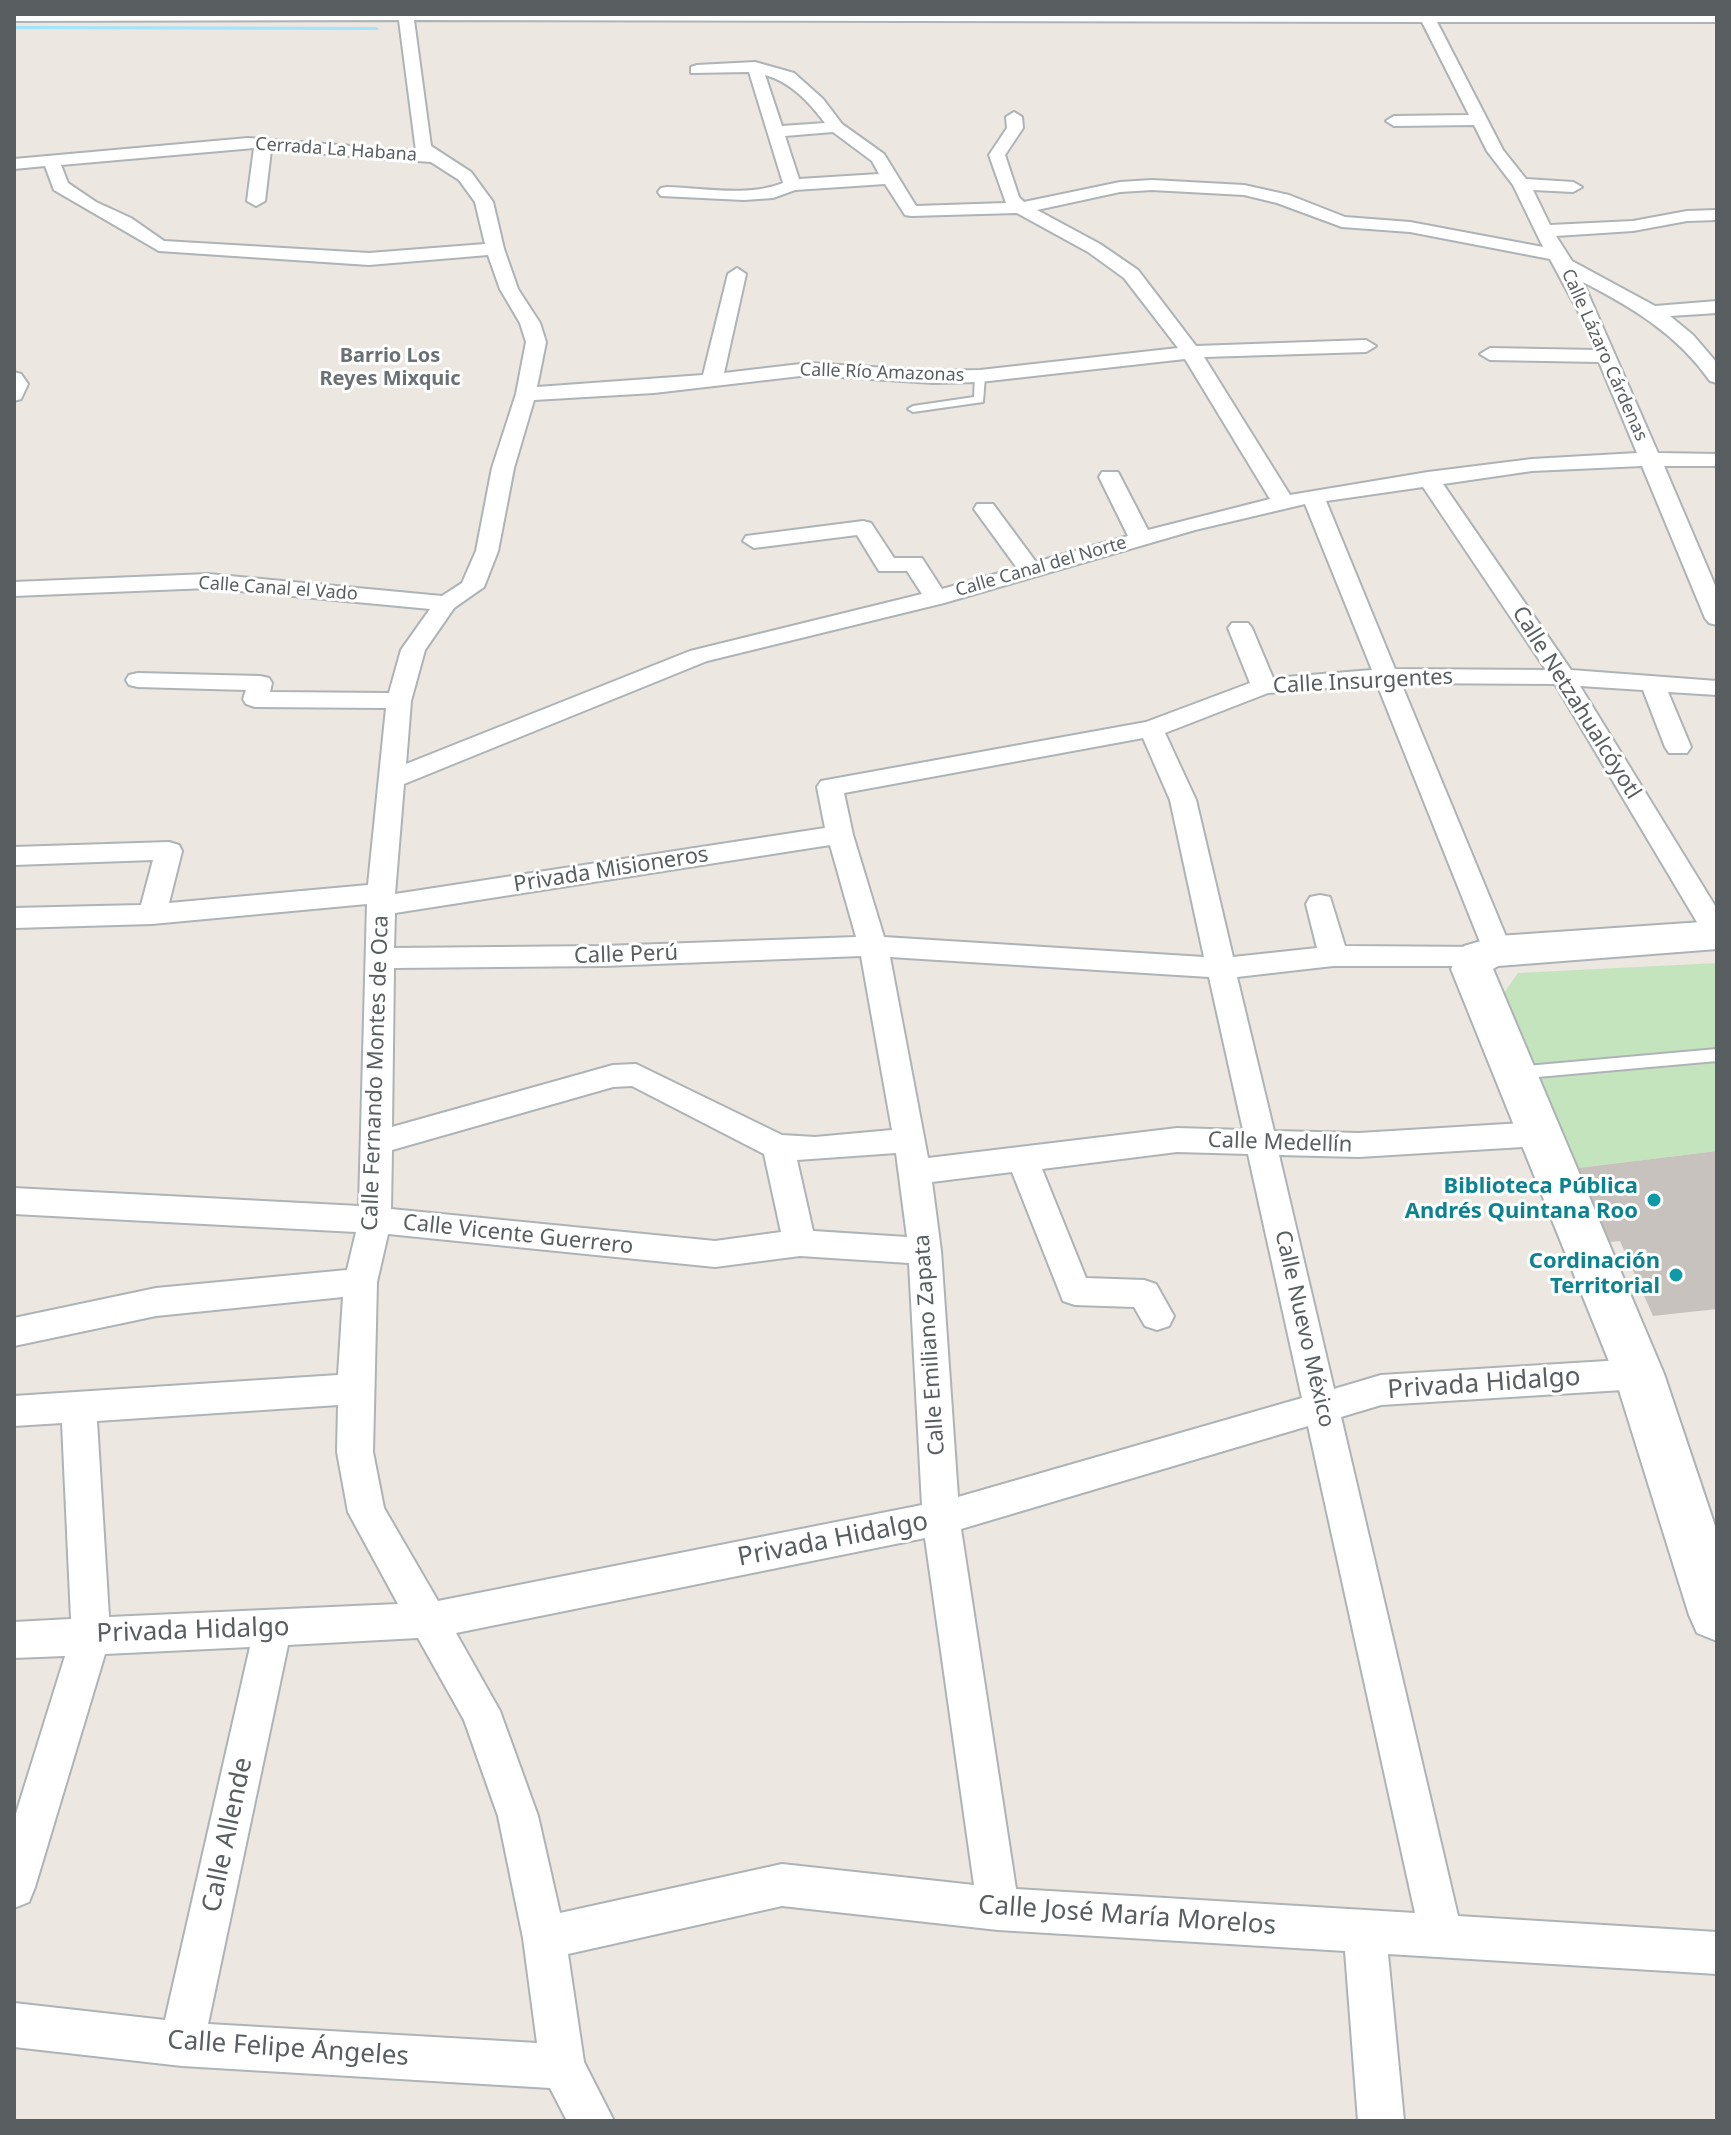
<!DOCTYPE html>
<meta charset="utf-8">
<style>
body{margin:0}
#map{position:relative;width:1731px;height:2135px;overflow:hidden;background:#ece7e1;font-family:"Noto Sans",sans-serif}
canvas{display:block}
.frame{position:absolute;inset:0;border:16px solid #595e61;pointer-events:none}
</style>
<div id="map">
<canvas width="1731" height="2135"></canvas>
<div class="frame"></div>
</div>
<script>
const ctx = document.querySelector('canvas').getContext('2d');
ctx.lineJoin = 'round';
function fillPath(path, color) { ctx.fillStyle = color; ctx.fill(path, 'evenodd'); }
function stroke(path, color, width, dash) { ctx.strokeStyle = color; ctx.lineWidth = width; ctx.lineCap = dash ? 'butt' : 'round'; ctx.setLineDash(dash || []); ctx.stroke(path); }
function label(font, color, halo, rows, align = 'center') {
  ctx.font = font + ' "Noto Sans",sans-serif'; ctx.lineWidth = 6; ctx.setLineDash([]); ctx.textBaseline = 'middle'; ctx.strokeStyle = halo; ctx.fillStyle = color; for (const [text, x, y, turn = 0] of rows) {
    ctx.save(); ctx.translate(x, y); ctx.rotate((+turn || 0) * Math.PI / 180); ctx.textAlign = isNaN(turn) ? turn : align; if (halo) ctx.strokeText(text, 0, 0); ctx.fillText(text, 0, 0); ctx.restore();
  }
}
const green = new Path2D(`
 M 1717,963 L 1717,1151 L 1578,1168 L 1503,994 L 1518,973 Z`);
const water = new Path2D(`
 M 14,26 L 377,27 L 379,30 L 14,29 Z`);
const building = new Path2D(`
 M 1717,1151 L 1717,1309 L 1653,1316 L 1620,1241 L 1609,1242 L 1578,1168 Z`);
const service = new Path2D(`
 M 980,373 L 985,376 L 983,402 L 913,412 L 908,409 L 913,406 L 974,397 L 975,376 Z
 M 1717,1049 L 1717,1061 L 1515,1079 L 1507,1073 L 1515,1067 Z`);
const minor = new Path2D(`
 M 14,14 L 1717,14 L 1717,22 L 1437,22 L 1503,150 L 1526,179 L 1573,182 L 1582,187 L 1573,192 L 1533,190 L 1550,225 L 1633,221 L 1687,211 L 1717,210 L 1717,220 L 1687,221 L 1633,231 L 1556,236 L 1572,261 L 1655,306 L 1717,301 L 1717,313 L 1670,316 L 1693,335 L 1717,363 L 1717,383 L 1710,381 C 1677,334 1633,308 1583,282 L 1658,453 L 1717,454 L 1717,466 L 1664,466 L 1717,590 L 1717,625 L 1709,623 L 1705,618 L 1642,466 L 1532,471 L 1443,484 L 1571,670 L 1717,681 L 1717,695 L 1668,692 L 1691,747 L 1687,753 L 1669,753 L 1665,747 L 1643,690 L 1580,686 L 1717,909 L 1717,942 L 1707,939 L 1555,684 L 1401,683 L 1512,951 L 1508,958 L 1491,959 L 1479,966 L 1333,966 L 1237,977 L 1274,1131 L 1359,1133 L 1539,1122 L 1550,1126 L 1554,1134 L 1550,1142 L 1539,1146 L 1359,1157 L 1279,1155 L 1334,1389 L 1381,1375 L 1639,1359 L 1651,1364 L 1656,1374 L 1651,1384 L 1639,1389 L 1381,1405 L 1341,1417 L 1458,1916 L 1717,1932 L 1717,1974 L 1388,1954 L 1404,2121 L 1358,2121 L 1345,1951 L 998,1930 L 782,1906 L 568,1954 L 584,2062 L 614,2121 L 567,2121 L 550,2088 L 182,2066 L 14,2047 L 14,2003 L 165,2020 L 250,1647 L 105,1654 L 35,1887 L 29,1902 L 14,1908 L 14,1820 L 65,1656 L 14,1658 L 14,1622 L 71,1619 L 62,1423 L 14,1426 L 14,1396 L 338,1375 L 343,1297 L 156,1316 L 14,1346 L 14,1318 L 156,1288 L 347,1270 L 356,1232 L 14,1214 L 14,1188 L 359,1206 L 367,904 L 152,924 L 14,928 L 14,908 L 141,905 L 153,860 L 14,865 L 14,847 L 169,842 L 179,845 L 182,851 L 169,903 L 368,885 L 386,708 L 255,707 L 246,704 L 243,699 L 246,690 L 138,687 L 129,685 L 126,680 L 129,675 L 138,673 L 260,676 L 269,678 L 272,683 L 270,692 L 389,693 L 401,650 L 430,609 L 208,588 L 14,596 L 14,582 L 208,574 L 442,596 L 462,583 L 476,551 L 492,468 L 516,394 L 526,342 L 520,323 L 500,289 L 488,255 L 369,265 L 159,251 L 54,190 L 45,166 L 14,169 L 14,159 L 248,138 L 416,151 L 399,20 L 14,21 ZM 414,20 L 1422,22 L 1469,115 L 1394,116 L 1386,121 L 1394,126 L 1474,125 L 1487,151 L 1513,185 L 1543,247 L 1410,222 L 1345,217 L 1289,195 L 1244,185 L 1152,180 L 1120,182 L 1024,202 L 1019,197 L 1005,155 L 1023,128 L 1022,117 L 1014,112 L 1006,117 L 1007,128 L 989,155 L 1006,203 L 916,206 L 884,154 L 842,124 L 823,99 L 794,73 L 755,62 L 697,65 L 691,67 L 691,73 L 749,72 L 783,183 C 748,197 703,188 667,187 L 661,188 L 658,192 L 661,196 L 744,200 L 773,198 L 795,190 L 885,184 L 905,215 L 911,216 L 1017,213 L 1088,252 L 1124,278 L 1178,348 L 980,370 L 933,371 L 809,363 L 724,373 L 746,274 L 737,268 L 728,274 L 703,375 L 537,387 L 546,342 L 540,323 L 518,289 L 504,249 L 493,202 L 471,172 L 431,146 ZM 765,75 C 791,82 809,102 825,123 L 782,126 ZM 833,132 L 872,161 L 879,174 L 799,179 L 785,136 ZM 254,148 L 247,201 L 256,206 L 265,201 L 271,150 L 431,162 L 459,180 L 475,202 L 485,244 L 369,253 L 164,241 L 131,218 L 96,202 L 68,183 L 61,165 ZM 1152,190 L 1244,195 L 1277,203 L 1342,227 L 1410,232 L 1550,259 L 1578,311 L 1595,350 L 1490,348 L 1480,354 L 1490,360 L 1599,362 L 1637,453 L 1532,459 L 1428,472 L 1290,495 L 1204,357 L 1366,352 L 1376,346 L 1366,340 L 1196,346 L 1138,270 L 1100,244 L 1037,210 L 1120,192 ZM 1185,359 L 1270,499 L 1148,530 L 1118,472 L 1102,472 L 1099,477 L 1128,536 L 1036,562 L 993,504 L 977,504 L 974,509 L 1017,568 L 942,589 L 922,558 L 894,558 L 871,523 L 863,521 L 746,536 L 743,541 L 754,548 L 857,535 L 879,571 L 907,571 L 922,594 L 690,651 L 406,764 L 411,701 L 425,650 L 454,608 L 484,587 L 498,551 L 514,468 L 534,400 L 654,393 L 809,375 L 933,383 L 980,382 ZM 1423,487 L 1546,670 L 1395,669 L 1326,501 ZM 1305,504 L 1372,670 L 1273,678 L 1252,628 L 1248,623 L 1232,623 L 1228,628 L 1250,683 L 1146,722 L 821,781 L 817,787 L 825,828 L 395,894 L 404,784 L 707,661 L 944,603 L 1195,530 ZM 1377,684 L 1482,947 L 1345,946 L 1330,897 L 1320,895 L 1310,897 L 1306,904 L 1317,948 L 1233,957 L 1196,800 L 1165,733 L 1268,693 ZM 1143,738 L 1170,800 L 1204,957 L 884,937 L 853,835 L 844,793 ZM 830,845 L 856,937 L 604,946 L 394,948 L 395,913 ZM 861,956 L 892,1130 L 815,1137 L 782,1135 L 636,1064 L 613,1065 L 392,1127 L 394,968 L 604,966 ZM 890,957 L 1209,977 L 1243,1130 L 1177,1128 L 928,1158 ZM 632,1086 L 764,1154 L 781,1232 L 715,1241 L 391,1209 L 392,1150 L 613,1087 ZM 1177,1152 L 1248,1154 L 1302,1398 L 958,1497 L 941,1251 L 932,1182 L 1012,1172 L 1063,1301 L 1075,1305 L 1134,1307 L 1145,1326 L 1157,1330 L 1169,1326 L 1174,1316 L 1156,1284 L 1144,1280 L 1086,1278 L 1042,1169 ZM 896,1153 L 907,1237 L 813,1231 L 797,1160 ZM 388,1234 L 715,1267 L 800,1256 L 909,1263 L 922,1505 L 438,1601 L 384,1508 L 373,1452 L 377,1282 ZM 338,1405 L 337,1452 L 348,1512 L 398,1604 L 109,1617 L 97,1421 ZM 1308,1426 L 1415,1913 L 1016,1889 L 961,1529 ZM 925,1538 L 974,1885 L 782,1864 L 560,1913 L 538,1816 L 500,1711 L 456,1633 ZM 418,1638 L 464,1720 L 498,1816 L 523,1938 L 537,2043 L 208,2024 L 288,1645 Z
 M 14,372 L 21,374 L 28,384 L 21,399 L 14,401 Z`);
const secondary = new Path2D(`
 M 1717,921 L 1717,949 L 1498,966 L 1493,969 L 1664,1374 L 1717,1532 L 1717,1641 L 1697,1633 L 1689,1615 L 1614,1374 L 1451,969 L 1464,946 L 1498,936 Z`);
const markers = [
 [1654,1200,8,"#0f9aa8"],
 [1676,1275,8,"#0f9aa8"]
];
const farStreetnames = [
 ["Cerrada La Habana",336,150,4],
 ["Calle Lázaro Cárdenas",1604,355,66],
 ["Calle Río Amazonas",882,373,2],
 ["Calle Canal del Norte",1041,567,-16],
 ["Calle Canal el Vado",278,589,4]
];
const farNeighbourhoodnames = [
 ["Barrio Los",390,356],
 ["Reyes Mixquic",390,379]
];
const streetNames = [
 ["Calle Insurgentes",1363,682,-3],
 ["Calle Netzahualcóyotl",1576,703,58],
 ["Privada Misioneros",611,870,-9],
 ["Calle Perú",626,955,-2],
 ["Calle Fernando Montes de Oca",376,1073,-88],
 ["Calle Medellín",1280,1143,2],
 ["Calle Vicente Guerrero",518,1235,6],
 ["Calle Nuevo México",1304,1329,77],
 ["Calle Emiliano Zapata",930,1345,-94]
];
const cultureNames = [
 ["Biblioteca Pública",1638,1187],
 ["Andrés Quintana Roo",1638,1212],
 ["Cordinación",1660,1262],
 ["Territorial",1660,1287]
];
const nearStreetnames = [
 ["Privada Hidalgo",1484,1384,-4],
 ["Privada Hidalgo",833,1540,-11],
 ["Privada Hidalgo",193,1631,-2],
 ["Calle Allende",228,1835,-78],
 ["Calle José María Morelos",1127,1916,4],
 ["Calle Felipe Ángeles",288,2049,4]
];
fillPath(green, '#c4e4bd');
fillPath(water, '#a0e5fd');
fillPath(building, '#c7c2bd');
stroke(service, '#aeb3b6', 4);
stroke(minor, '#aeb3b6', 4);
stroke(secondary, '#adb2b6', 4);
fillPath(service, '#fff');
fillPath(minor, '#fff');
fillPath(secondary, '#fff');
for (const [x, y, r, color] of markers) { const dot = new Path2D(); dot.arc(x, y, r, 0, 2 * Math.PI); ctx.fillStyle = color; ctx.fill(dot); stroke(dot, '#fff', 3); }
label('18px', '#595e61', '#fff', farStreetnames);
label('bold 20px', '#6a7073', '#fff', farNeighbourhoodnames);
label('22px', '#595e61', '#fff', streetNames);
label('bold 22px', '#0d838f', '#fff', cultureNames, 'right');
label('26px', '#595e61', '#fff', nearStreetnames);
</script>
